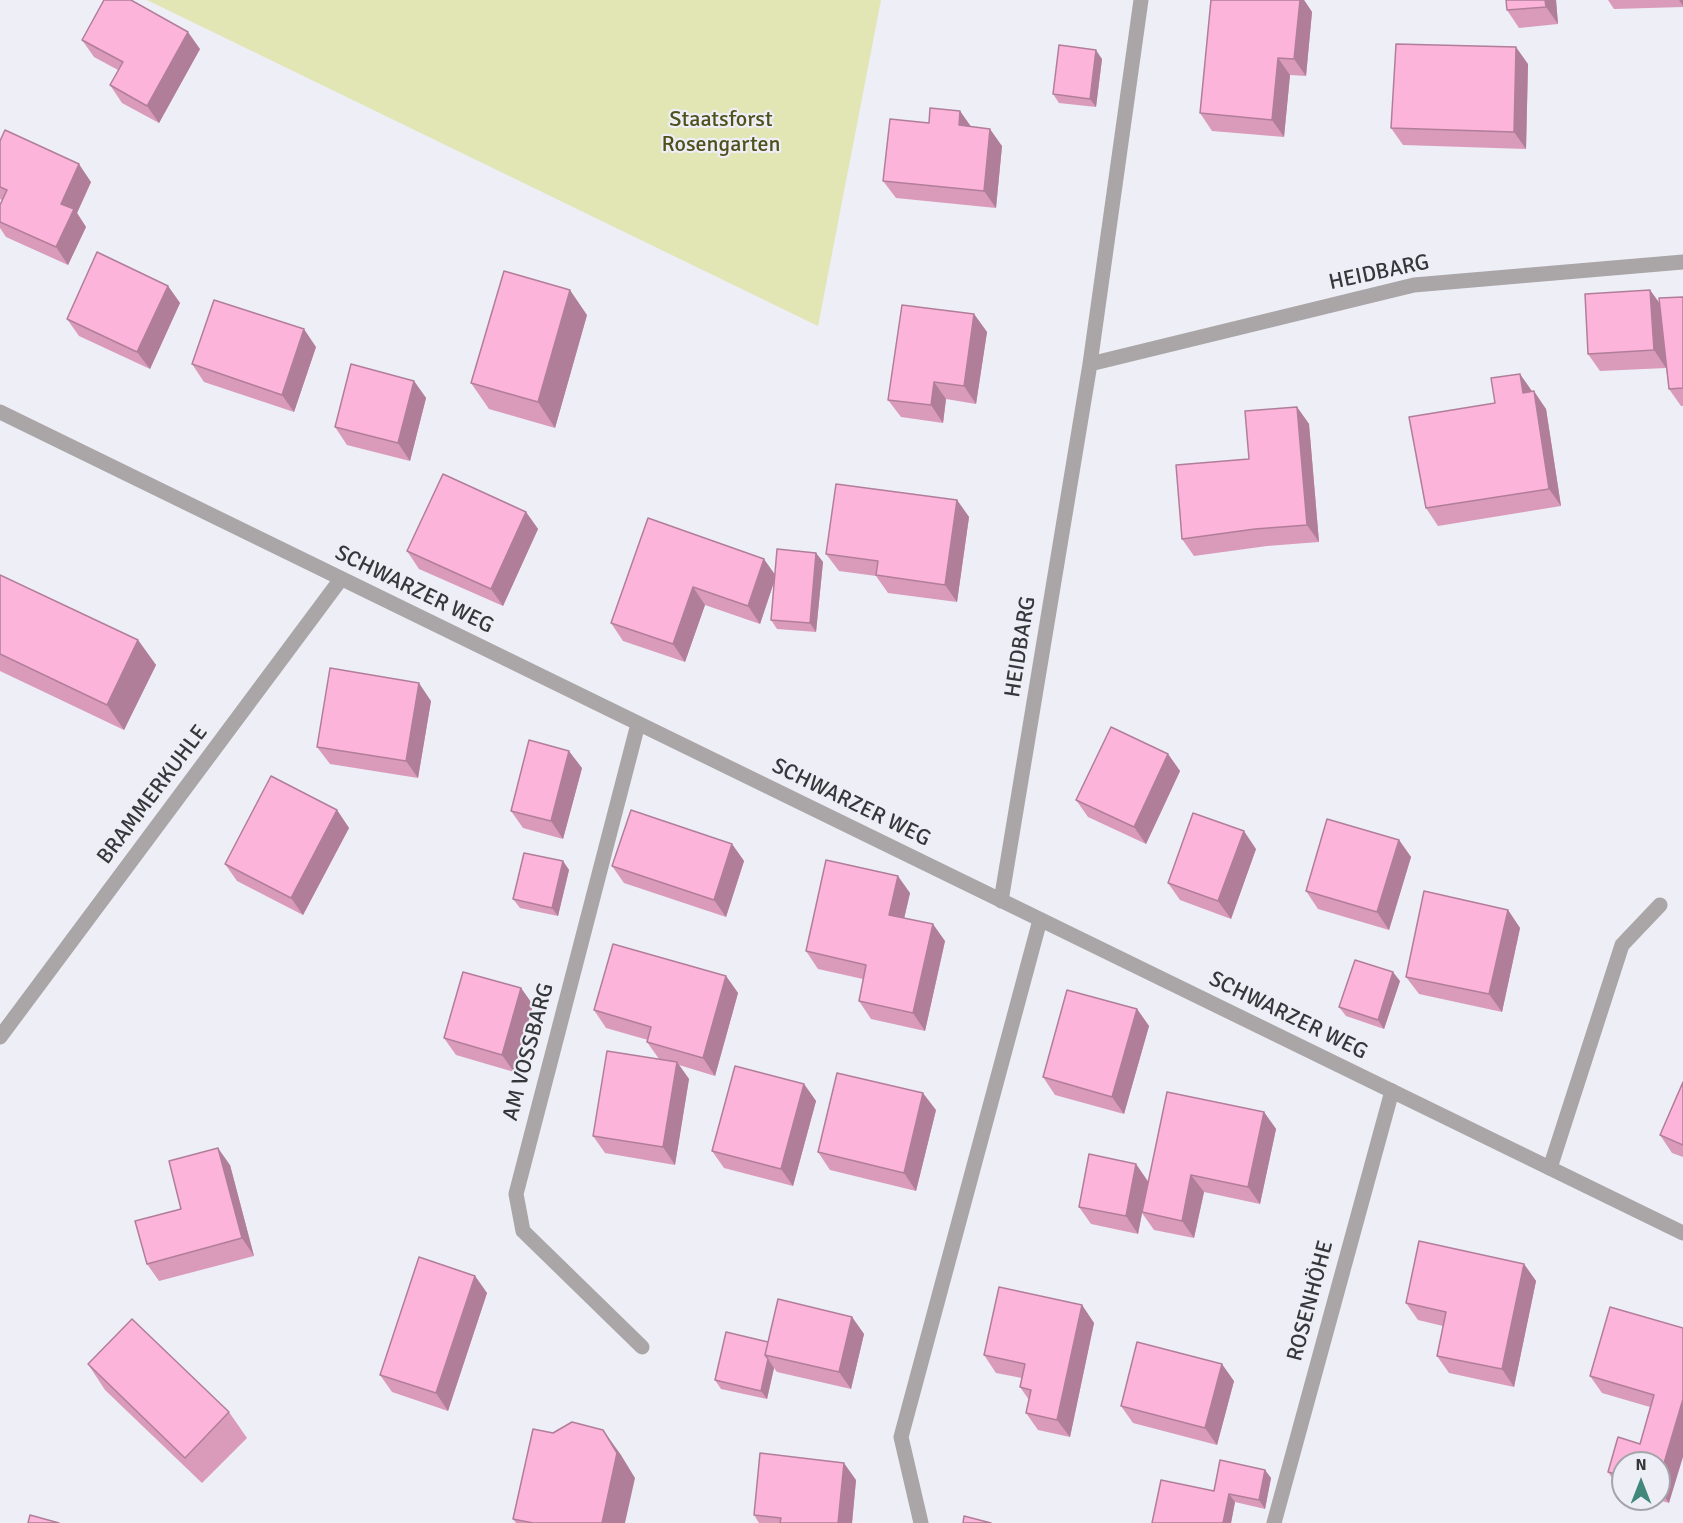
<!DOCTYPE html>
<meta charset="utf-8">
<style>
body{margin:0}
#map{position:relative;width:1683px;height:1523px;overflow:hidden;background:#edeef6;font-family:Signika,sans-serif}
canvas{display:block}
.north{position:absolute;left:1611px;top:1451px;width:60px;height:60px;box-sizing:border-box;background:#edeef6;border:2px solid #a4a5ab;border-radius:50%;rotate:0deg;font-size:16px;font-weight:700;line-height:24px;text-align:center;color:#36373a}
.north::after{content:'';display:block;margin:auto;width:21px;height:27px;background:#42877c;clip-path:polygon(50% 0,100% 100%,50% 72%,0 100%)}
</style>
<div id="map">
<canvas width="1683" height="1523"></canvas>
<div class="north">N</div>
</div>
<script>
const ctx = document.querySelector('canvas').getContext('2d');
ctx.lineJoin = 'round';
function fillPath(path, color) { ctx.fillStyle = color; ctx.fill(path, 'evenodd'); }
function stroke(path, color, width, dash) { ctx.strokeStyle = color; ctx.lineWidth = width; ctx.lineCap = dash ? 'butt' : 'round'; ctx.setLineDash(dash || []); ctx.stroke(path); }
function label(font, color, halo, rows, align = 'center') {
  ctx.font = font + ' Signika,sans-serif'; ctx.lineWidth = 4.5; ctx.setLineDash([]); ctx.textBaseline = 'middle'; ctx.strokeStyle = halo; ctx.fillStyle = color; for (const [text, x, y, turn = 0] of rows) {
    ctx.save(); ctx.translate(x, y); ctx.rotate((+turn || 0) * Math.PI / 180); ctx.textAlign = isNaN(turn) ? turn : align; if (halo) ctx.strokeText(text, 0, 0); ctx.fillText(text, 0, 0); ctx.restore();
  }
}
const green = new Path2D(`
 M 147,0 L 881,0 L 818,326 Z`);
const lane = new Path2D(`
 M 1550,1168 L 1622,945 L 1660,905
 M 921,1523 L 901,1437 L 1040,920
 M 1274,1523 L 1392,1091`);
const street = new Path2D(`
 M 1090,364 L 1414,285 L 1683,262
 M 0,412 L 1683,1233
 M 638,724 L 516,1194 L 523,1231 L 642,1347
 M 1001,901 L 1090,364 L 1141,0
 M 0,1037 L 341,579`);
const wall = new Path2D(`
 M 1211,0 L 1304,0 L 1312,12 L 1306,76 L 1290,75 L 1284,137 L 1212,131 L 1200,113 Z
 M 1556,0 L 1558,24 L 1519,28 L 1507,10 Z
 M 1608,0 L 1683,0 L 1683,7 L 1614,9 Z
 M 82,40 L 200,49 L 159,123 L 122,103 L 110,85 L 118,70 L 94,57 Z
 M 1102,59 L 1096,107 L 1059,103 L 1053,94 Z
 M 1528,64 L 1526,149 L 1403,145 L 1391,128 Z
 M 960,111 L 971,127 L 1002,146 L 996,208 L 896,198 L 883,181 L 929,123 Z
 M 0,141 L 91,182 L 77,213 L 86,227 L 68,265 L 6,237 L 0,228 L 0,205 L 2,200 L 0,199 Z
 M 168,286 L 180,303 L 150,369 L 79,336 L 67,319 Z
 M 1650,290 L 1660,304 L 1683,297 L 1683,406 L 1681,406 L 1669,389 L 1666,368 L 1600,371 L 1588,354 Z
 M 974,314 L 987,332 L 976,404 L 946,399 L 943,423 L 901,417 L 888,400 Z
 M 587,315 L 555,428 L 489,409 L 471,383 Z
 M 316,347 L 294,412 L 204,382 L 192,364 Z
 M 414,381 L 426,398 L 410,461 L 347,445 L 335,427 Z
 M 1532,392 L 1546,409 L 1561,506 L 1438,526 L 1426,508 L 1495,403 Z
 M 1297,407 L 1309,424 L 1319,542 L 1267,546 L 1194,556 L 1182,539 L 1249,459 Z
 M 957,500 L 969,517 L 957,602 L 888,593 L 876,576 L 839,571 L 826,554 Z
 M 526,512 L 538,529 L 503,606 L 419,569 L 407,551 Z
 M 648,518 L 775,575 L 816,553 L 823,562 L 816,632 L 777,629 L 771,620 L 774,582 L 760,624 L 705,605 L 685,662 L 623,641 L 611,623 Z
 M 0,575 L 138,640 L 156,665 L 124,730 L 0,671 Z
 M 431,701 L 418,778 L 330,764 L 317,747 Z
 M 1168,754 L 1180,771 L 1146,844 L 1088,817 L 1076,800 Z
 M 582,768 L 563,839 L 523,828 L 511,811 Z
 M 337,810 L 349,828 L 303,915 L 237,881 L 225,864 Z
 M 1399,840 L 1411,857 L 1389,930 L 1318,909 L 1306,891 Z
 M 732,844 L 744,861 L 726,917 L 624,883 L 612,866 Z
 M 1256,849 L 1231,919 L 1180,900 L 1168,883 Z
 M 563,861 L 569,870 L 558,916 L 520,908 L 513,899 Z
 M 910,893 L 904,918 L 945,941 L 925,1031 L 871,1019 L 859,1001 L 863,979 L 818,969 L 806,951 Z
 M 1508,910 L 1520,928 L 1502,1012 L 1419,994 L 1406,977 Z
 M 726,976 L 738,993 L 715,1076 L 679,1065 L 689,1079 L 675,1165 L 605,1153 L 593,1136 L 659,1059 L 647,1042 L 648,1040 L 606,1028 L 594,1010 Z
 M 1400,981 L 1384,1029 L 1346,1016 L 1339,1007 Z
 M 521,988 L 533,1005 L 514,1072 L 456,1055 L 444,1038 Z
 M 1137,1009 L 1149,1026 L 1124,1114 L 1055,1095 L 1043,1077 Z
 M 1683,1082 L 1683,1157 L 1672,1153 L 1660,1135 Z
 M 804,1084 L 816,1101 L 793,1186 L 724,1168 L 712,1151 Z
 M 936,1110 L 916,1191 L 830,1170 L 818,1152 Z
 M 1264,1112 L 1276,1129 L 1260,1204 L 1204,1192 L 1194,1238 L 1154,1230 L 1142,1213 L 1138,1234 L 1091,1224 L 1079,1207 L 1136,1164 L 1148,1181 Z
 M 230,1165 L 254,1256 L 159,1281 L 147,1264 L 181,1209 Z
 M 1524,1264 L 1536,1281 L 1514,1387 L 1449,1373 L 1437,1356 L 1443,1326 L 1418,1320 L 1406,1303 Z
 M 475,1276 L 487,1293 L 448,1411 L 392,1392 L 380,1375 Z
 M 1082,1305 L 1094,1323 L 1070,1437 L 1038,1430 L 1026,1413 L 1029,1400 L 1020,1387 L 1022,1378 L 996,1373 L 984,1355 Z
 M 852,1317 L 864,1334 L 851,1389 L 777,1372 L 774,1368 L 767,1399 L 721,1389 L 715,1380 L 768,1342 Z
 M 1683,1328 L 1669,1503 L 1655,1499 L 1659,1499 L 1659,1463 L 1623,1463 L 1623,1490 L 1620,1489 L 1608,1472 L 1640,1444 L 1650,1407 L 1602,1393 L 1590,1376 Z
 M 88,1364 L 229,1412 L 247,1438 L 202,1483 L 105,1390 Z
 M 1234,1381 L 1217,1445 L 1133,1423 L 1121,1406 Z
 M 1265,1470 L 1271,1478 L 1265,1509 L 1235,1502 L 1231,1523 L 1152,1523 L 1214,1491 Z
 M 856,1480 L 852,1523 L 759,1523 L 754,1515 Z
 M 513,1519 L 532,1523 L 516,1523 Z`);
const shadedWall = new Path2D(`
 M 1300,0 L 1304,0 L 1312,12 L 1306,76 L 1294,59 Z
 M 1545,0 L 1556,0 L 1558,24 L 1546,7 Z
 M 1679,0 L 1683,0 L 1683,6 Z
 M 188,32 L 200,49 L 159,123 L 147,106 Z
 M 1516,47 L 1528,64 L 1526,149 L 1514,132 Z
 M 1096,50 L 1102,59 L 1096,107 L 1090,99 Z
 M 1278,58 L 1290,75 L 1284,137 L 1272,120 Z
 M 960,111 L 972,128 L 959,125 Z
 M 990,129 L 1002,146 L 996,208 L 984,191 Z
 M 79,164 L 91,182 L 77,213 L 86,227 L 68,265 L 56,247 L 61,204 Z
 M 168,286 L 180,303 L 150,369 L 137,352 Z
 M 570,290 L 587,315 L 555,428 L 538,402 Z
 M 1650,290 L 1663,308 L 1666,368 L 1654,350 Z
 M 974,314 L 987,332 L 976,404 L 964,386 Z
 M 304,329 L 316,347 L 294,412 L 282,395 Z
 M 1520,374 L 1532,391 L 1535,410 L 1523,393 Z
 M 414,381 L 426,398 L 410,461 L 398,443 Z
 M 934,382 L 946,399 L 943,423 L 931,405 Z
 M 1534,391 L 1546,409 L 1561,506 L 1549,489 Z
 M 1297,407 L 1309,424 L 1319,542 L 1307,525 Z
 M 957,500 L 969,517 L 957,602 L 945,585 Z
 M 526,512 L 538,529 L 503,606 L 491,589 Z
 M 816,553 L 823,562 L 816,632 L 810,623 Z
 M 764,559 L 776,576 L 760,624 L 748,606 Z
 M 693,587 L 705,605 L 685,662 L 673,644 Z
 M 138,640 L 156,665 L 124,730 L 107,705 Z
 M 419,683 L 431,701 L 418,778 L 406,761 Z
 M 569,751 L 582,768 L 563,839 L 551,821 Z
 M 1168,754 L 1180,771 L 1146,844 L 1134,827 Z
 M 337,810 L 349,828 L 303,915 L 291,898 Z
 M 1244,831 L 1256,849 L 1231,919 L 1218,901 Z
 M 1399,840 L 1411,857 L 1389,930 L 1377,912 Z
 M 732,844 L 744,861 L 726,917 L 714,900 Z
 M 563,861 L 569,870 L 558,916 L 552,908 Z
 M 898,876 L 910,893 L 901,932 L 889,915 Z
 M 1508,910 L 1520,928 L 1502,1012 L 1489,994 Z
 M 933,924 L 945,941 L 925,1031 L 913,1013 Z
 M 1393,972 L 1400,981 L 1384,1029 L 1378,1020 Z
 M 726,976 L 738,993 L 715,1076 L 703,1058 Z
 M 521,988 L 533,1005 L 514,1072 L 502,1055 Z
 M 1137,1009 L 1149,1026 L 1124,1114 L 1112,1097 Z
 M 677,1062 L 689,1079 L 675,1165 L 663,1147 Z
 M 804,1084 L 816,1101 L 793,1186 L 781,1169 Z
 M 923,1093 L 936,1110 L 916,1191 L 904,1173 Z
 M 1264,1112 L 1276,1129 L 1260,1204 L 1248,1187 Z
 M 218,1148 L 230,1165 L 254,1256 L 242,1238 Z
 M 1136,1164 L 1148,1182 L 1138,1234 L 1126,1216 Z
 M 1191,1175 L 1204,1192 L 1194,1238 L 1182,1221 Z
 M 1524,1264 L 1536,1281 L 1514,1387 L 1502,1369 Z
 M 475,1276 L 487,1293 L 448,1411 L 436,1393 Z
 M 1082,1305 L 1094,1323 L 1070,1437 L 1057,1420 Z
 M 852,1317 L 864,1334 L 851,1389 L 839,1372 Z
 M 768,1359 L 774,1368 L 767,1399 L 761,1391 Z
 M 1222,1364 L 1234,1381 L 1217,1445 L 1205,1428 Z
 M 1683,1399 L 1683,1457 L 1669,1503 L 1659,1489 L 1659,1480 Z
 M 603,1430 L 621,1455 L 635,1478 L 625,1523 L 602,1523 Z
 M 844,1463 L 856,1480 L 852,1523 L 838,1523 Z
 M 1265,1470 L 1271,1478 L 1265,1509 L 1259,1500 Z
 M 1229,1494 L 1235,1502 L 1231,1523 L 1223,1523 Z`);
const building = new Path2D(`
 M 104,0 L 131,0 L 188,32 L 147,106 L 110,85 L 123,62 L 82,40 Z
 M 1211,0 L 1300,0 L 1294,59 L 1278,58 L 1272,120 L 1200,113 Z
 M 1506,0 L 1545,0 L 1546,7 L 1507,10 Z
 M 1396,44 L 1516,47 L 1514,132 L 1391,128 Z
 M 1059,45 L 1096,50 L 1090,99 L 1053,94 Z
 M 930,108 L 960,111 L 959,125 L 990,129 L 984,191 L 883,181 L 890,119 L 929,123 Z
 M 5,130 L 79,164 L 61,204 L 74,209 L 56,247 L 0,222 L 0,205 L 7,190 L 0,187 L 0,141 Z
 M 97,252 L 168,286 L 137,352 L 67,319 Z
 M 504,271 L 570,290 L 538,402 L 471,383 Z
 M 1650,290 L 1654,350 L 1588,354 L 1585,294 Z
 M 1683,297 L 1683,388 L 1669,389 L 1659,298 Z
 M 214,300 L 304,329 L 282,395 L 192,364 Z
 M 902,305 L 974,314 L 964,386 L 934,382 L 931,405 L 888,400 Z
 M 351,364 L 414,381 L 398,443 L 335,427 Z
 M 1520,374 L 1523,393 L 1534,391 L 1549,489 L 1426,508 L 1409,417 L 1495,403 L 1491,378 Z
 M 1297,407 L 1307,525 L 1255,529 L 1182,539 L 1176,465 L 1249,459 L 1245,411 Z
 M 443,474 L 526,512 L 491,589 L 407,551 Z
 M 836,484 L 957,500 L 945,585 L 876,575 L 878,561 L 826,554 Z
 M 648,518 L 764,559 L 748,606 L 693,587 L 673,644 L 611,623 Z
 M 777,549 L 816,553 L 810,623 L 771,620 Z
 M 0,575 L 138,640 L 107,705 L 0,654 Z
 M 330,668 L 419,683 L 406,761 L 317,747 Z
 M 1111,727 L 1168,754 L 1134,827 L 1076,800 Z
 M 529,740 L 569,751 L 551,821 L 511,811 Z
 M 271,776 L 337,810 L 291,898 L 225,864 Z
 M 631,810 L 732,844 L 714,900 L 612,866 Z
 M 1193,813 L 1244,831 L 1218,901 L 1168,883 Z
 M 1327,819 L 1399,840 L 1377,912 L 1306,891 Z
 M 524,853 L 563,861 L 552,908 L 513,899 Z
 M 826,860 L 898,876 L 889,915 L 933,924 L 913,1013 L 859,1001 L 866,965 L 806,951 Z
 M 1424,891 L 1508,910 L 1489,994 L 1406,977 Z
 M 613,944 L 726,976 L 703,1058 L 647,1042 L 651,1027 L 594,1010 Z
 M 1355,960 L 1393,972 L 1378,1020 L 1339,1007 Z
 M 463,972 L 521,988 L 502,1055 L 444,1038 Z
 M 1067,990 L 1137,1009 L 1112,1097 L 1043,1077 Z
 M 607,1051 L 677,1062 L 663,1147 L 593,1136 Z
 M 735,1066 L 804,1084 L 781,1169 L 712,1151 Z
 M 837,1073 L 923,1093 L 904,1173 L 818,1152 Z
 M 1683,1082 L 1683,1145 L 1660,1135 Z
 M 1167,1092 L 1264,1112 L 1248,1187 L 1191,1175 L 1182,1221 L 1142,1212 Z
 M 218,1148 L 242,1238 L 147,1264 L 135,1221 L 181,1209 L 169,1161 Z
 M 1089,1154 L 1136,1164 L 1126,1216 L 1079,1207 Z
 M 1419,1241 L 1524,1264 L 1502,1369 L 1437,1356 L 1446,1312 L 1406,1303 Z
 M 419,1257 L 475,1276 L 436,1393 L 380,1375 Z
 M 999,1287 L 1082,1305 L 1057,1420 L 1026,1413 L 1031,1390 L 1020,1387 L 1025,1364 L 984,1355 Z
 M 778,1299 L 852,1317 L 839,1372 L 765,1355 Z
 M 1610,1307 L 1683,1328 L 1683,1399 L 1659,1480 L 1659,1463 L 1623,1463 L 1623,1476 L 1608,1472 L 1618,1437 L 1640,1444 L 1654,1395 L 1590,1376 Z
 M 132,1319 L 229,1412 L 185,1458 L 88,1364 Z
 M 726,1332 L 768,1342 L 765,1355 L 768,1359 L 761,1391 L 715,1380 Z
 M 1137,1342 L 1222,1364 L 1205,1428 L 1121,1406 Z
 M 572,1422 L 603,1430 L 617,1453 L 602,1523 L 533,1523 L 513,1519 L 533,1429 L 553,1433 Z
 M 760,1453 L 844,1463 L 838,1523 L 780,1523 L 781,1518 L 754,1515 Z
 M 1220,1460 L 1265,1470 L 1259,1500 L 1229,1494 L 1223,1523 L 1152,1523 L 1161,1480 L 1214,1491 Z
 M 30,1515 L 59,1523 L 28,1523 Z
 M 964,1516 L 991,1523 L 963,1523 Z`);
const parkNames = [
 ["Staatsforst",721,120],
 ["Rosengarten",721,145]
];
const streetNames = [
 ["HEIDBARG",1379,273,-12],
 ["SCHWARZER WEG",414,590,26],
 ["HEIDBARG",1021,647,-81],
 ["BRAMMERKUHLE",153,795,-53],
 ["SCHWARZER WEG",851,803,26],
 ["SCHWARZER WEG",1288,1016,26],
 ["AM VOSSBARG",529,1052,-75],
 ["ROSENHÖHE",1311,1301,-75]
];
fillPath(green, '#e2e5b4');
stroke(lane, '#aaa6a7', 15);
stroke(street, '#aaa6a7', 15);
fillPath(wall, '#da9bbb');
fillPath(shadedWall, '#b17e99');
fillPath(building, '#fdb4da');
stroke(building, '#b17e99', 1.5);
label('22px', '#50511a', '#edeef6', parkNames);
label('22px', '#36373a', '#edeef6', streetNames);
</script>
